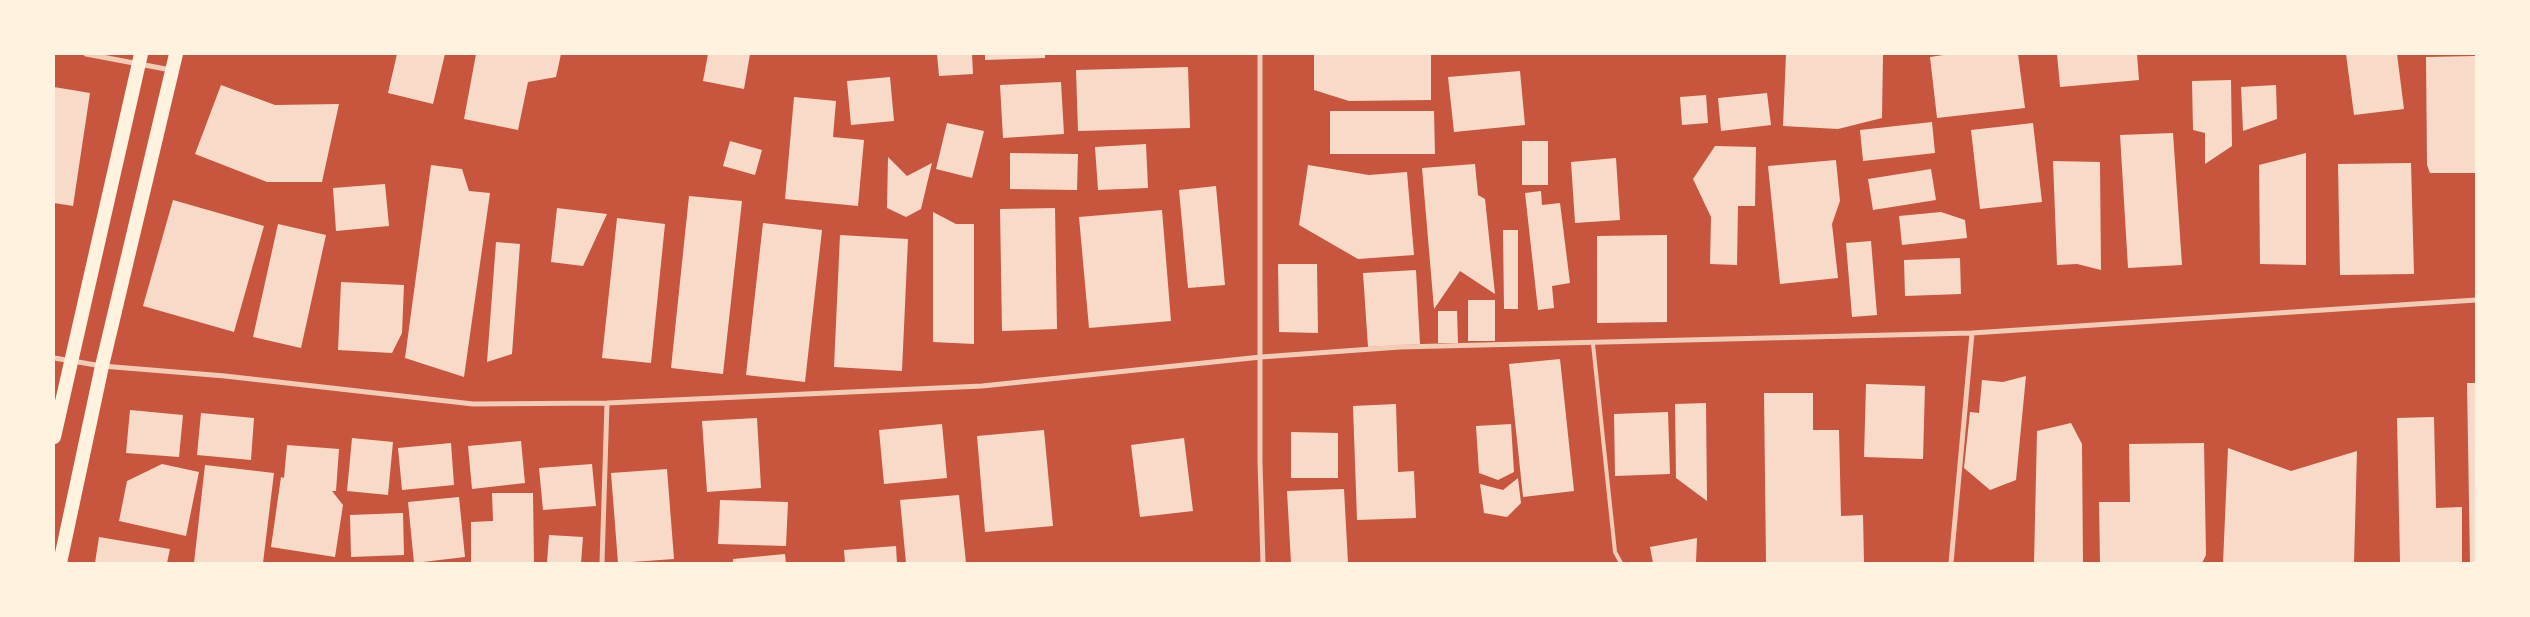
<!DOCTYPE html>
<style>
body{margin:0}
#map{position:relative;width:2530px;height:617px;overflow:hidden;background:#c8553d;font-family:Helvetica,sans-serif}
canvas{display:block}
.frame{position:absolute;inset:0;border:55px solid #fff3e0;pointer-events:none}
</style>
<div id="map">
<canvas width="2530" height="617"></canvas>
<div class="frame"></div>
</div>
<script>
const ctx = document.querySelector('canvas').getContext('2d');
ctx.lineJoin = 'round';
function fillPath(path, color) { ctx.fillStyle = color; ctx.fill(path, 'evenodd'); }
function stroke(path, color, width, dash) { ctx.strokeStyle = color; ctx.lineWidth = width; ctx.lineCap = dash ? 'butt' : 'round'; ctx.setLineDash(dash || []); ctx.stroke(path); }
const building = new Path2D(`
 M 397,54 L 445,54 L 433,104 L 388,93 Z
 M 476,54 L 561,54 L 556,77 L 528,82 L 518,130 L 464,119 Z
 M 708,54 L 750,54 L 744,89 L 703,81 Z
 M 937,54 L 972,54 L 973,74 L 939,76 Z
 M 985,54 L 1045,54 L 1045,58 L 985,60 Z
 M 1314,54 L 1431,54 L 1431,100 L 1349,101 L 1314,90 Z
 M 1786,54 L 1883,54 L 1882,118 L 1838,129 L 1783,126 Z
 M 1950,54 L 2018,54 L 2025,108 L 1937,118 L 1930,57 Z
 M 2057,54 L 2137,54 L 2139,80 L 2060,87 Z
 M 2346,54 L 2397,54 L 2404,109 L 2354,115 Z
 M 2476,56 L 2475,173 L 2430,173 L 2427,165 L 2426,57 Z
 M 1188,67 L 1190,128 L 1078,131 L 1076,70 Z
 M 1520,71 L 1525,125 L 1454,132 L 1448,77 Z
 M 890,77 L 894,121 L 851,125 L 847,81 Z
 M 2231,80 L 2232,146 L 2205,164 L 2205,133 L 2193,130 L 2192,81 Z
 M 1061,82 L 1064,134 L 1003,138 L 1000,85 Z
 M 221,85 L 275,105 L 339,104 L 322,182 L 267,182 L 195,154 Z
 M 2276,85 L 2277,119 L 2243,131 L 2241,87 Z
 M 54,87 L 90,93 L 73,206 L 54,203 Z
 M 1767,93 L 1771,125 L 1721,131 L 1718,98 Z
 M 1706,95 L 1708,123 L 1682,125 L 1680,97 Z
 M 794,97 L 836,101 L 833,137 L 864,140 L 858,206 L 785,199 Z
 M 1330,111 L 1434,111 L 1435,154 L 1330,154 Z
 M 1932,122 L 1935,153 L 1863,161 L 1860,130 Z
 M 947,123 L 984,131 L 972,178 L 936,169 Z
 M 2033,123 L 2042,202 L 1980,209 L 1971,130 Z
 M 2173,133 L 2182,265 L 2128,268 L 2120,135 Z
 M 730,141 L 762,150 L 755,175 L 723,166 Z
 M 1522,141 L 1548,141 L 1548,185 L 1522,185 Z
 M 1146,144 L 1148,188 L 1098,190 L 1095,147 Z
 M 1715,146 L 1756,147 L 1755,206 L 1738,206 L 1737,265 L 1710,264 L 1711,217 L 1693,179 Z
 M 1010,153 L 1078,154 L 1077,190 L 1010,189 Z
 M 2306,153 L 2306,265 L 2260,264 L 2259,165 Z
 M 888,157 L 907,176 L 932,163 L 921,209 L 906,217 L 887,208 Z
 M 1616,158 L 1620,220 L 1575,223 L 1571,162 Z
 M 1836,160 L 1840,201 L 1832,224 L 1838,278 L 1780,284 L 1768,166 Z
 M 2053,161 L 2100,162 L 2101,270 L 2077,264 L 2057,265 Z
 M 2411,163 L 2414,274 L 2340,275 L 2338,164 Z
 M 1475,164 L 1478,195 L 1485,199 L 1495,294 L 1460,271 L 1434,309 L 1422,168 Z
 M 431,165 L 462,169 L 469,191 L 490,193 L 464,377 L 405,358 Z
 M 1308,165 L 1369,175 L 1407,172 L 1414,255 L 1358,259 L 1299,225 Z
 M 1931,169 L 1936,200 L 1873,210 L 1868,179 Z
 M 385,184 L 389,226 L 336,231 L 333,188 Z
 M 1216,186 L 1225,285 L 1188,288 L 1179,190 Z
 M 1541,191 L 1542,205 L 1560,203 L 1570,283 L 1552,286 L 1554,308 L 1538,310 L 1525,193 Z
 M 689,196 L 742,201 L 723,374 L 671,368 Z
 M 173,200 L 264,226 L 234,332 L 143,306 Z
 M 557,208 L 607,214 L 583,266 L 551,262 Z
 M 1055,208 L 1057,329 L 1002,331 L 1000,209 Z
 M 1162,210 L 1171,321 L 1089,328 L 1079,217 Z
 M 933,212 L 956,224 L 974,224 L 974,344 L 933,342 Z
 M 1941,212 L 1965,220 L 1967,238 L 1902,245 L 1899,216 Z
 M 617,218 L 665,224 L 651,363 L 602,358 Z
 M 763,223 L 822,230 L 805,382 L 746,375 Z
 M 278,224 L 326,235 L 301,348 L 253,337 Z
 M 1503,230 L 1518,230 L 1518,309 L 1504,309 Z
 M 840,235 L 908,239 L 902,371 L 834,367 Z
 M 1667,235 L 1667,322 L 1597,323 L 1597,236 Z
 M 1871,241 L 1877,315 L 1852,317 L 1846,243 Z
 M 496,242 L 520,244 L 512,354 L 487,362 Z
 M 1960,258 L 1961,294 L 1905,296 L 1904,260 Z
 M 1278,264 L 1317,264 L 1318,333 L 1279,332 Z
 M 1416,270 L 1420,344 L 1368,347 L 1363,273 Z
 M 341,282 L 404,285 L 402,333 L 392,353 L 338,350 Z
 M 1468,300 L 1495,300 L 1495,341 L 1468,341 Z
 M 1438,311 L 1457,311 L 1458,343 L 1438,343 Z
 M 1560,359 L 1574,491 L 1523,497 L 1509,364 Z
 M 2026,376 L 2016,480 L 1990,490 L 1964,468 L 1970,412 L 1979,413 L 1982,380 L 2003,382 Z
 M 2467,383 L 2476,383 L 2476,563 L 2470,563 Z
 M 1866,384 L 1925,386 L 1923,459 L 1864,457 Z
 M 1764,393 L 1813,393 L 1813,430 L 1839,430 L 1841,516 L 1863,515 L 1864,563 L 1766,563 Z
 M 1706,403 L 1707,501 L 1676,478 L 1675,404 Z
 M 1396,404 L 1398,472 L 1414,471 L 1416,518 L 1357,520 L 1353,406 Z
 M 130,410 L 183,415 L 179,457 L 126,453 Z
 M 1668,412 L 1670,474 L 1615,476 L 1614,414 Z
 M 201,413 L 254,418 L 251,460 L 197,455 Z
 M 2434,417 L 2436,508 L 2462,507 L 2462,563 L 2400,563 L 2397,418 Z
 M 757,418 L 761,488 L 707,492 L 702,421 Z
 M 2071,423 L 2082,444 L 2083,563 L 2034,563 L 2037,431 Z
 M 942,424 L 947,478 L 884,484 L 879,430 Z
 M 1511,424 L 1514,472 L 1498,480 L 1479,473 L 1476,426 Z
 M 1044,430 L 1053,526 L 985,532 L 977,436 Z
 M 1291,432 L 1338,433 L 1338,478 L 1291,478 Z
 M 352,438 L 393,442 L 388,495 L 347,491 Z
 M 1184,438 L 1193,511 L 1140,517 L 1131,445 Z
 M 521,441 L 525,483 L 472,489 L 468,446 Z
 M 451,443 L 454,485 L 402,490 L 398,448 Z
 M 2204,443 L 2206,555 L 2202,563 L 2100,563 L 2099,502 L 2130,502 L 2129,444 Z
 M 287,445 L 339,449 L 336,491 L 332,491 L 343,505 L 335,557 L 271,547 L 281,477 L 284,478 Z
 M 2228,448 L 2291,471 L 2357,451 L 2354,563 L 2223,563 Z
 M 162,464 L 199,472 L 186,536 L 119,521 L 127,481 Z
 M 592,464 L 596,506 L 543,510 L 539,468 Z
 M 205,465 L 274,473 L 263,563 L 194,563 Z
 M 667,469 L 674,559 L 618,563 L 611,473 Z
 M 1518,478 L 1521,503 L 1507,517 L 1484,513 L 1480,484 L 1503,490 Z
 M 1344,489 L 1348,563 L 1291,563 L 1287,491 Z
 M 492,493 L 533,493 L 534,563 L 471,563 L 471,522 L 493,521 Z
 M 959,495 L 966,563 L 906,563 L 900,500 Z
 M 459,497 L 465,557 L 414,563 L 408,502 Z
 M 720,500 L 788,502 L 786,546 L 718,544 Z
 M 403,513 L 404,555 L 351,557 L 350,515 Z
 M 549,535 L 583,537 L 581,563 L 547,563 Z
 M 99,537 L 170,549 L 167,563 L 95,563 Z
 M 1697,538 L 1696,563 L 1653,563 L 1650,547 Z
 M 896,546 L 897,563 L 845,563 L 844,550 Z
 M 785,554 L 786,563 L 733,563 L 733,559 Z`);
const service = new Path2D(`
 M 1593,344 L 1615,552 L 1621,563`);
const minor = new Path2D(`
 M 86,54 L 171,70
 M 1260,54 L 1260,462 L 1263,563
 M 54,358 L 102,366 L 225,376 L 473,404 L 607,403 L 982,386 L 1261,357 L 1400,347 L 1972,333 L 2476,300
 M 602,563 L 607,403
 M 1951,563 L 1972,333`);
const trunk = new Path2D(`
 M 54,437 L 141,54
 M 60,563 L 102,366 L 176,54`);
fillPath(building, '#f7dbc8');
stroke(service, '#f1ccb7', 4);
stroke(minor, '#f1ccb7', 5);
stroke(trunk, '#fff3e0', 14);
</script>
